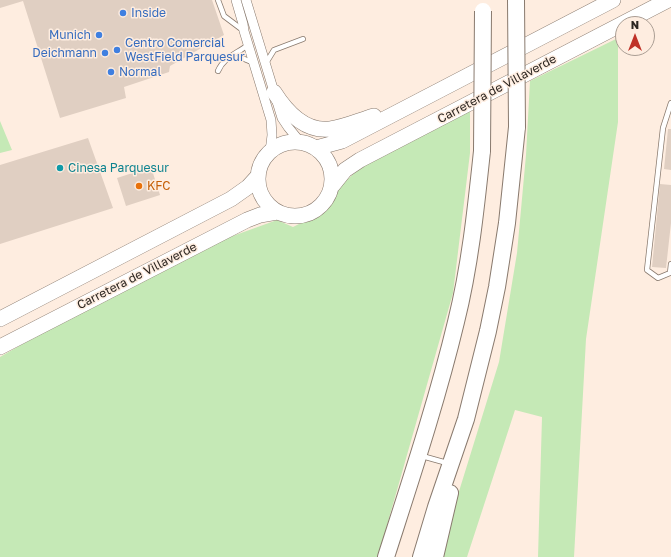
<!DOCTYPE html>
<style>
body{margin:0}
#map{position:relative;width:671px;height:557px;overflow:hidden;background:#feede0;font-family:"Golos Text",sans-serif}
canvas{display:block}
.north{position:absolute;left:615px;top:16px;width:40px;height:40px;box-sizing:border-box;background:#feede0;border:1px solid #aa9d93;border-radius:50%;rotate:0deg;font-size:11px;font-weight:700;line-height:16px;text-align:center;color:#2b2520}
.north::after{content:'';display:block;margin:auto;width:14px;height:18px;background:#bf3127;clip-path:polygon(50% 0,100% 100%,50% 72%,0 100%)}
</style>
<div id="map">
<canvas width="671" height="557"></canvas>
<div class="north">N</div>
</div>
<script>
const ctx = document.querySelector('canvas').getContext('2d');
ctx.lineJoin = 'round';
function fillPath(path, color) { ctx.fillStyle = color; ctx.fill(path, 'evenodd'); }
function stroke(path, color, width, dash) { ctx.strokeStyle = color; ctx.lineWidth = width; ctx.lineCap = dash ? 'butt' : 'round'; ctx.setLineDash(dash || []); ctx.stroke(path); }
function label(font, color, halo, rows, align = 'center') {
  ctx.font = font + ' "Golos Text",sans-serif'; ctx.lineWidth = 3; ctx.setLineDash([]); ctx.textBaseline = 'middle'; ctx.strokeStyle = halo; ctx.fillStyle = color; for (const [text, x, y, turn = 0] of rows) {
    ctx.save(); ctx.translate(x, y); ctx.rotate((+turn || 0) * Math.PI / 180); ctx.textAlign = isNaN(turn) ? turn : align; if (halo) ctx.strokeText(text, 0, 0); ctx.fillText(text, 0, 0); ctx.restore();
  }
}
const green = new Path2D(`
 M 618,38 L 618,122 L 586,339 L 574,557 L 538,557 L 542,417 L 515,410 L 467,557 L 442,557 L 452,514 L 499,362 L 517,253 L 526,155 L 530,81 Z
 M 470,110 L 470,153 L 453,293 L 378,557 L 0,557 L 0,357 L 92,304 L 230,237 L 277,220 L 293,227 L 321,213 L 339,187 L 360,168 Z
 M 0,121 L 12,150 L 0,153 Z`);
const building = new Path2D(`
 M 0,0 L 212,0 L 224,35 L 170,66 L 169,72 L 124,87 L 126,98 L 60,118 L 23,1 L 0,8 Z
 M 668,129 L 671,129 L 671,170 L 664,169 Z
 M 88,138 L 113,208 L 0,244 L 0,165 Z
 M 151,167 L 160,195 L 126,206 L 117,178 Z
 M 660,184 L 671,185 L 671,223 L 666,268 L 652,267 Z`);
const service = new Path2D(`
 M 218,0 L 224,16 L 244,31
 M 228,58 L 242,58 L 254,63
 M 266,63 L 274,50 L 303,39
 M 218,71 C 224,57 236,54 248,45
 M 671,103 L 663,128 L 647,270 L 658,278 L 670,273 L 671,264
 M 422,456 L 447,463`);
const minor = new Path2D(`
 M 236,0 L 243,24 L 244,31 L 271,120 L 272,135 L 270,152
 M 246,0 L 282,118 L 288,127 L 301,143`);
const trunk = new Path2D(`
 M 274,92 C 286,111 305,132 330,129 C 345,127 360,120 374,116
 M258 179a37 37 0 1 1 74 0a37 37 0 1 1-74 0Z
 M 316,148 L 342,141 L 613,0
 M 333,185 L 345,170 L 360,160 L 668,0
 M 0,319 L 231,199 L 248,187 L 258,176
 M 0,347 L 247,220 L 260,215 L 277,212`);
const motorway = new Path2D(`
 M 386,557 C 411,479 437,401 456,322 C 470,266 476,208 482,151
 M 421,557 L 436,507 L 466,419 L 488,331 L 497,287 L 507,223 L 517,127
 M 435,557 L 450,493`);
const motorwayBridge = new Path2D(`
 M 516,0 L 517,127
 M 482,151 L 483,11`);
const markers = [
 [123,13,4,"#3f7fe0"],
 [99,35,4,"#3f7fe0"],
 [117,50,4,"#3f7fe0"],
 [105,53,4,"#3f7fe0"],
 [111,72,4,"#3f7fe0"],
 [60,168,4,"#0f9aa8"],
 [139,186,4,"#e8710a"]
];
const shopNames = [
 ["Inside",131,13],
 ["Munich",91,35,"right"],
 ["Centro Comercial",125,43],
 ["WestField Parquesur",125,57],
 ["Deichmann",97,53,"right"],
 ["Normal",119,72]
];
const streetNames = [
 ["Carretera de Villaverde",497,89,-28],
 ["Carretera de Villaverde",137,276,-27]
];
const cultureNames = [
 ["Cinesa Parquesur",68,168]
];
const foodNames = [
 ["KFC",147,186]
];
fillPath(green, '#c5e9b6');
fillPath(building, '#e0cfc2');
stroke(service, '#897a6e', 6);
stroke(minor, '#897a6e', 10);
stroke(trunk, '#897a6e', 16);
stroke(motorway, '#897a6e', 18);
stroke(service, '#fff', 4.5);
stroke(minor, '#fff', 9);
stroke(trunk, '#fff', 15);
stroke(motorway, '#fff', 16);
stroke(motorwayBridge, '#897a6e', 18, []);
stroke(motorwayBridge, '#fff', 16);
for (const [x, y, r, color] of markers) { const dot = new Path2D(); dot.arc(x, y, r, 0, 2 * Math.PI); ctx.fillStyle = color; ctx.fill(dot); stroke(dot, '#feede0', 1.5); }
label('12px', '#366cbe', '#feede0', shopNames, 'left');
label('12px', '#2b2520', '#feede0', streetNames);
label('12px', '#0d838f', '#feede0', cultureNames, 'left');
label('12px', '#c56008', '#feede0', foodNames, 'left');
</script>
